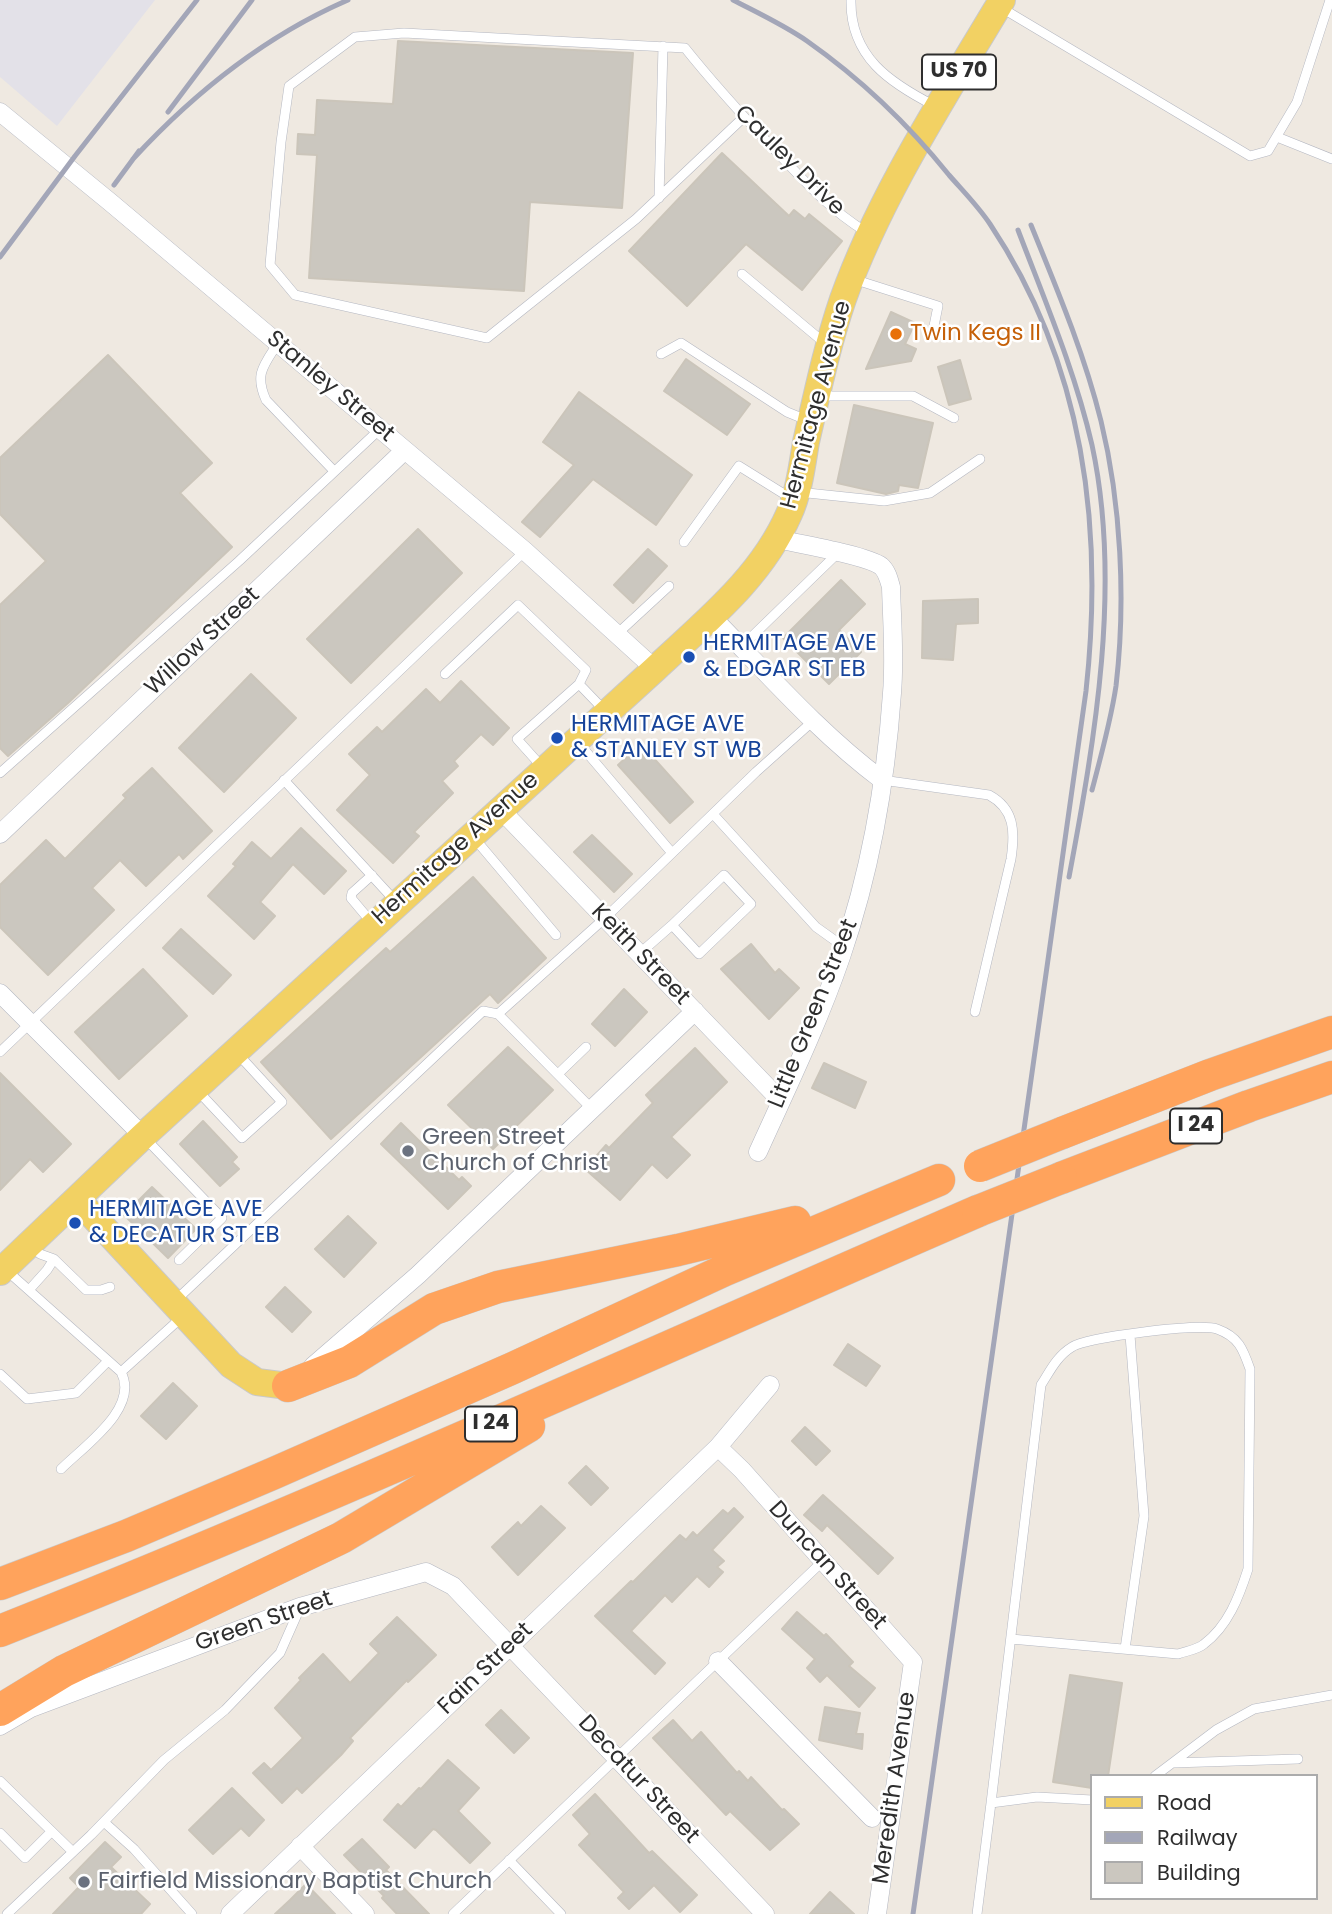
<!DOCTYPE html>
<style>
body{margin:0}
#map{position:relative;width:1332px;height:1914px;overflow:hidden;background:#efe9e1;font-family:Poppins,sans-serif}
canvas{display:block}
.legend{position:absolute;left:1090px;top:1774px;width:228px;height:126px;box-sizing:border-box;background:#fff;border:2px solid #ababab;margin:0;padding:9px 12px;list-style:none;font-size:21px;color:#2e2e2e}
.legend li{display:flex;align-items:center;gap:14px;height:35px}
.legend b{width:35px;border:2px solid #ababab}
</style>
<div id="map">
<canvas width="1332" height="1914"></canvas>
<ul class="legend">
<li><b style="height:9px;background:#f2d163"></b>Road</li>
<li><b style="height:9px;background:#a3a6b8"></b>Railway</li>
<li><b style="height:19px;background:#cbc7bf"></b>Building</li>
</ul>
</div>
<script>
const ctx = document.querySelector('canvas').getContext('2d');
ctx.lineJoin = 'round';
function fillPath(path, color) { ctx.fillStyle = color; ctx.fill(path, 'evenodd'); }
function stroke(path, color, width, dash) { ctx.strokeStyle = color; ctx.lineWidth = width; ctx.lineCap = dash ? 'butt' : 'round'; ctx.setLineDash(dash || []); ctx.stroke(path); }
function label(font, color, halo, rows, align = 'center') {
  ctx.font = font + ' Poppins,sans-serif'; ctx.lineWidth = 5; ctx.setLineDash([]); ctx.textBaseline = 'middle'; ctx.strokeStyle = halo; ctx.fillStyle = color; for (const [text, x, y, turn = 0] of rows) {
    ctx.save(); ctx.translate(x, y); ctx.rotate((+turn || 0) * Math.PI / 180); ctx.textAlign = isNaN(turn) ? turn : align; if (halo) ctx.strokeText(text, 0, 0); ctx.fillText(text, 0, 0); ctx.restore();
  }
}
const industrial = new Path2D(`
 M 0,0 L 155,0 L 57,126 L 0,77 Z`);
const building = new Path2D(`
 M 398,41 L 633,53 L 622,208 L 530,202 L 524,291 L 309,278 L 317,155 L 297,154 L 298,134 L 315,135 L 317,100 L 393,104 Z
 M 722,153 L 789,216 L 794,210 L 805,219 L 809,214 L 842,241 L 802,290 L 746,244 L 687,306 L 629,251 Z
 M 891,312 L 915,323 L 905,344 L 916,349 L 911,361 L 866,369 Z
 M 108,355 L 212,463 L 180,493 L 232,547 L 68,703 L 8,756 L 0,748 L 0,605 L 46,561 L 0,514 L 0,458 Z
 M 686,359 L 750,404 L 727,435 L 664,391 Z
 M 960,360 L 971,399 L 949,405 L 938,367 Z
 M 579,392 L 692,475 L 656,525 L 593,479 L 540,537 L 522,522 L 574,465 L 543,442 Z
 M 854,405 L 933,423 L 918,488 L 899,485 L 898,491 L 886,494 L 837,483 Z
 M 418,529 L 462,573 L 351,683 L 307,639 Z
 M 648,549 L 667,566 L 633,603 L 614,585 Z
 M 841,580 L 865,604 L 839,630 L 861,652 L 829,684 L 783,638 Z
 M 978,599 L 978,623 L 956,624 L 953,660 L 922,658 L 923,601 Z
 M 251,674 L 296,718 L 224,792 L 179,748 Z
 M 461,681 L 509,728 L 493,745 L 481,734 L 454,761 L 458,766 L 442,781 L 453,793 L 414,832 L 419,836 L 393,863 L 337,810 L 370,775 L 349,754 L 377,727 L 382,732 L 426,689 L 440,703 Z
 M 641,744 L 693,802 L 670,823 L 618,765 Z
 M 152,768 L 212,831 L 183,859 L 179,854 L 146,886 L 120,860 L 92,888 L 114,910 L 48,975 L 0,927 L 0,885 L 46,840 L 65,859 L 126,798 L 123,795 Z
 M 301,828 L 346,871 L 324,894 L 293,864 L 260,902 L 275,916 L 254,939 L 208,896 L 236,866 L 233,864 L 252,842 L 271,859 Z
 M 592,835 L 632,874 L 614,892 L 574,852 Z
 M 473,877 L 546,958 L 498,1003 L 490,994 L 331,1139 L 261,1062 L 386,948 L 390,952 Z
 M 181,929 L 231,975 L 213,994 L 163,948 Z
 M 751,944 L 775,973 L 779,969 L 799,988 L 769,1019 L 721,969 Z
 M 143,969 L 187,1016 L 119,1079 L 75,1032 Z
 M 624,989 L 647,1012 L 615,1046 L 592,1024 Z
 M 508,1047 L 553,1090 L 493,1149 L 448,1105 Z
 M 695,1048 L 727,1082 L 671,1137 L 690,1155 L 667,1178 L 652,1164 L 620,1200 L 585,1169 L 606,1145 L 609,1148 L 653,1103 L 646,1095 Z
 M 824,1063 L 866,1082 L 855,1108 L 812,1088 Z
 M 0,1073 L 71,1144 L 43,1172 L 30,1159 L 0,1190 Z
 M 203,1121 L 237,1157 L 232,1162 L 239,1169 L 220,1186 L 180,1144 Z
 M 401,1123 L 459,1180 L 462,1177 L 471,1186 L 448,1209 L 381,1144 Z
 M 152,1187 L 196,1229 L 168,1258 L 124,1215 Z
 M 348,1216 L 376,1243 L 344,1277 L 315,1249 Z
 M 285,1287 L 311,1312 L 292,1332 L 266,1307 Z
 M 848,1344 L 880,1366 L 866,1386 L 834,1365 Z
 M 173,1383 L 197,1406 L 166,1439 L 141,1416 Z
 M 805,1427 L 830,1451 L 816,1465 L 792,1441 Z
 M 586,1466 L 608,1488 L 591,1505 L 569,1483 Z
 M 823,1495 L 893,1558 L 878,1574 L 827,1525 L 822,1531 L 804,1515 Z
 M 541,1506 L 565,1528 L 518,1575 L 492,1547 L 518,1522 L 521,1526 Z
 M 734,1508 L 743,1517 L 712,1550 L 724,1561 L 717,1567 L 723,1572 L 709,1587 L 697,1576 L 672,1602 L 665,1595 L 631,1631 L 665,1663 L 655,1674 L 595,1616 L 631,1581 L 633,1582 L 680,1535 L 686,1540 L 693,1532 L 697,1536 L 723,1510 L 728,1514 Z
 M 797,1612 L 824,1636 L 826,1634 L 853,1662 L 849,1666 L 875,1688 L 859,1707 L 827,1675 L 820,1682 L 807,1668 L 815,1659 L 782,1629 Z
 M 397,1617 L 436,1655 L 408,1682 L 407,1680 L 350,1738 L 353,1741 L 341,1755 L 302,1793 L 297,1788 L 282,1803 L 253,1773 L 264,1763 L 271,1770 L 303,1738 L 275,1708 L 301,1680 L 299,1678 L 323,1654 L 350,1683 L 379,1653 L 370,1644 Z
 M 1070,1675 L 1122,1683 L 1108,1776 L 1092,1776 L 1092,1788 L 1053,1782 Z
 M 825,1707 L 860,1713 L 856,1734 L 863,1734 L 862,1749 L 819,1740 Z
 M 501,1710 L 529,1738 L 514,1753 L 486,1725 Z
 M 673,1720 L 692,1741 L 701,1732 L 737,1773 L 739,1771 L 748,1781 L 751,1777 L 782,1810 L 784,1809 L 799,1824 L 770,1850 L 730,1811 L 726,1815 L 653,1738 Z
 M 448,1760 L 479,1788 L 458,1811 L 490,1843 L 470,1863 L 436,1830 L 433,1829 L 415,1848 L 384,1820 L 398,1804 L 401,1807 L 419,1788 L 421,1789 Z
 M 232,1788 L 264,1820 L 249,1836 L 241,1828 L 213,1854 L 189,1830 Z
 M 595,1794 L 649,1853 L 652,1851 L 697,1895 L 680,1912 L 654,1885 L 629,1909 L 618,1898 L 624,1892 L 579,1845 L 590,1834 L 573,1815 Z
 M 362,1839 L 389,1867 L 386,1870 L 429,1914 L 397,1914 L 382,1898 L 384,1896 L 344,1855 Z
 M 105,1842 L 121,1857 L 111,1867 L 150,1904 L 141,1914 L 53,1914 L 79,1887 L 70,1878 Z
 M 306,1884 L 335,1914 L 275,1914 L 290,1900 Z
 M 830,1892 L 854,1914 L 810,1914 Z`);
const service = new Path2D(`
 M 851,0 C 850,57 890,83 935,106
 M 1000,7 L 1250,156 L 1268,151 L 1297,102 L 1330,0
 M 744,117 L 636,219 L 487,338 L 295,295 L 270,265 L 281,142 L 289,86 L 355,37 L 404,33 L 685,48 C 713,83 743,116 774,149 C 805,182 828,208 866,232
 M 1277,137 L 1332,159
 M 659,198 L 663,46
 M 742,274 L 827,345
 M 853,279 L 938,306 L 933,331
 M 278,343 C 264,365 254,374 266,400 L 334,471
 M 661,354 L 681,343 L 787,412 L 809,421
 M 818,396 L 913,396 L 954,418
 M 798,492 L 884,501 L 930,493 L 980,459
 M 684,542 L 739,466 L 792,499
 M 617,634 L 669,586
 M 741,647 L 838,553
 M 445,674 L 518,605 L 586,670 L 579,684
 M 577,741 L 672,853
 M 543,768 L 517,739 L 579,684 L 604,710
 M 0,773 L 239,561 L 380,429
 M 284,780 L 397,903
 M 882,780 L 989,795 C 1015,809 1015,832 1011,859 L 975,1012
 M 713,814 L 816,927 L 844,947
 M 475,839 L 556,935
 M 372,875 L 352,893 L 351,898 L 372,923
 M 639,954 L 672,925 L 699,954 L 751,904 L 724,875 L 672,925
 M 498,1014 L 592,1109
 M 0,1052 L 525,551
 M 558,1074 L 586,1047
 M 197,1090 L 242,1138 L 282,1102 L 237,1053
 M 144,1137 L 222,1218 L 179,1260
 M 30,1245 L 40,1254 L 54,1259 L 86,1290 L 101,1290 L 110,1287
 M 5,1269 L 121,1372 C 140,1408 84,1446 61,1469
 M 29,1290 L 47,1270 L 54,1259
 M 174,1302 L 483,1011 L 498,1014 L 605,918 L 756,772 L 813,721
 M 121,1372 L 182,1317
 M 0,1374 L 27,1399 L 76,1393 L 108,1361
 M 1125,1649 L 1144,1516 L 1130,1335
 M 1173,1763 L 1298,1759
 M 1155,1776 L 1216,1730 L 1254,1709 L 1332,1695
 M 0,1781 L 73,1852
 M 991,1803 L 1041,1385 C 1050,1371 1057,1356 1072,1347 C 1087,1337 1200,1323 1217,1329 C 1239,1337 1243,1349 1250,1369 L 1248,1569 C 1239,1597 1228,1626 1204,1644 C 1197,1650 1186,1651 1178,1654 L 1011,1639
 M 104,1822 L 134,1849 L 192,1914
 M 0,1833 L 25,1858 L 51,1832
 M 509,1860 L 561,1914
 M 7,1914 L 91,1835 L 164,1760 L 225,1710 L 280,1653 L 299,1610
 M 453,1914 L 823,1561
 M 977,1914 L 991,1803 L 1037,1797 L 1092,1800`);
const minor = new Path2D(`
 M 0,112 L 110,202 L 525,551 L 655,669
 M 711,616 C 766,672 819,733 882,780
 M 500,809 L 781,1101
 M 0,834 L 405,450
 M 0,993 L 143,1136
 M 758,1152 C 787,1088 818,1024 841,957 C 870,873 886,781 892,693 C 895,658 892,622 891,587 C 889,580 887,571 881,566 C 866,555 799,544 777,539
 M 313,1366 L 418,1275 L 695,1011
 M 718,1447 L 770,1385
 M 718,1661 L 872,1818
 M 0,1726 L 31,1708 L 300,1607 L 426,1572 L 453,1586 L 765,1914
 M 300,1846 L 365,1914
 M 230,1914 L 718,1447 L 742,1470 L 913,1662 L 877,1914`);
const primary = new Path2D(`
 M 77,1199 L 231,1365 L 257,1382 L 288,1386
 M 0,1272 L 143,1136 L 655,669 C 705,622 761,578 789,514 C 799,492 802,466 806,442 C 817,394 827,346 843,299 C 881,193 945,96 1002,0`);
const motorway = new Path2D(`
 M 1062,1133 L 1210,1075 L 1332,1032
 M 1061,1178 L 1249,1106 L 1332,1077
 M 288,1386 L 349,1362 L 434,1309 L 498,1287 L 678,1250 L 795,1222
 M 0,1584 L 126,1536 L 272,1474 L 513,1368 L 725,1270 L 939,1180
 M 0,1631 C 330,1500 653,1352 978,1211
 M 0,1710 L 64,1671 L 341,1538 L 529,1426`);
const rail = new Path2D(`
 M 733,0 C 758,13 784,25 807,41 C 861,79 908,124 949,175 C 963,191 978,206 990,224 C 1084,365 1104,526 1086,691 L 913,1914
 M 168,112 L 252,0
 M 133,159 C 194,93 265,36 348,0
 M 114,185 L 139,151
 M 1031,225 C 1057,289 1084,353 1101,421 C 1121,503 1126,601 1116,686 C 1111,720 1101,756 1092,790
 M 1018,230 C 1045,301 1075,371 1092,445 C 1122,584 1095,739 1069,877
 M 0,257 L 75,156 L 197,0`);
const motorwayBridge = new Path2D(`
 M 980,1166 L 1062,1133
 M 978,1211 L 1061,1178`);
const markers = [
 [896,334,7,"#e8710a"],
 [689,657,7,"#1a4fb4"],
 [557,738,7,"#1a4fb4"],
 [408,1151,7,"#6b7280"],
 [75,1223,7,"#1a4fb4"],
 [84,1882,7,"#6b7280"]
];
const shields = [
 [959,72,74],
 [1196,1126,52],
 [491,1424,52]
];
const shieldNames = [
 ["US 70",959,72],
 ["I 24",1196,1126],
 ["I 24",491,1424]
];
const streetNames = [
 ["Cauley Drive",789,161,45],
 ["Stanley Street",330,387,40],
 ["Hermitage Avenue",817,405,-75],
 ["Willow Street",203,642,-43],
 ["Hermitage Avenue",456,849,-42],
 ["Keith Street",640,955,46],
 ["Little Green Street",814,1014,-68],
 ["Duncan Street",827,1566,48],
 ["Green Street",264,1622,-19],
 ["Fain Street",486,1669,-44],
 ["Decatur Street",638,1780,47],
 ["Meredith Avenue",895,1788,-82]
];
const foodNames = [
 ["Twin Kegs II",910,334]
];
const transitNames = [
 ["HERMITAGE AVE",703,644],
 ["& EDGAR ST EB",703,670],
 ["HERMITAGE AVE",571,725],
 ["& STANLEY ST WB",571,751],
 ["HERMITAGE AVE",89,1210],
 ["& DECATUR ST EB",89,1236]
];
const worshipNames = [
 ["Green Street",422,1138],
 ["Church of Christ",422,1164],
 ["Fairfield Missionary Baptist Church",98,1882]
];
fillPath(industrial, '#e3e1e8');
fillPath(building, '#cbc7bf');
stroke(building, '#cbc5ba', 2);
stroke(service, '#b4b7c1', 10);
stroke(minor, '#b4b7c1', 19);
stroke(primary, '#c9c9c9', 28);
stroke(motorway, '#c9c9c9', 33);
stroke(service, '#fff', 9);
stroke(minor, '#fff', 18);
stroke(primary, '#f2d163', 26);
stroke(motorway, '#ffa35c', 32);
stroke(rail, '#a3a6b8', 5);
stroke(motorwayBridge, '#c9c9c9', 33, []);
stroke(motorwayBridge, '#ffa35c', 32);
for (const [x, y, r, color] of markers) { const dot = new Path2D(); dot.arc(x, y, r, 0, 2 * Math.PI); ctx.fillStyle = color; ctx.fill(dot); stroke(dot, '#fff', 2.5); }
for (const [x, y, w] of shields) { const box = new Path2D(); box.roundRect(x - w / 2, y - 17.5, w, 35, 5); ctx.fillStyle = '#fff'; ctx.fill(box); stroke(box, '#2e2e2e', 2); }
label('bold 21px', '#2e2e2e', null, shieldNames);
label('23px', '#2e2e2e', '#fff', streetNames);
label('23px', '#c56008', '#fff', foodNames, 'left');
label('23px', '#164399', '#fff', transitNames, 'left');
label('23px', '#5b616d', '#fff', worshipNames, 'left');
</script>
